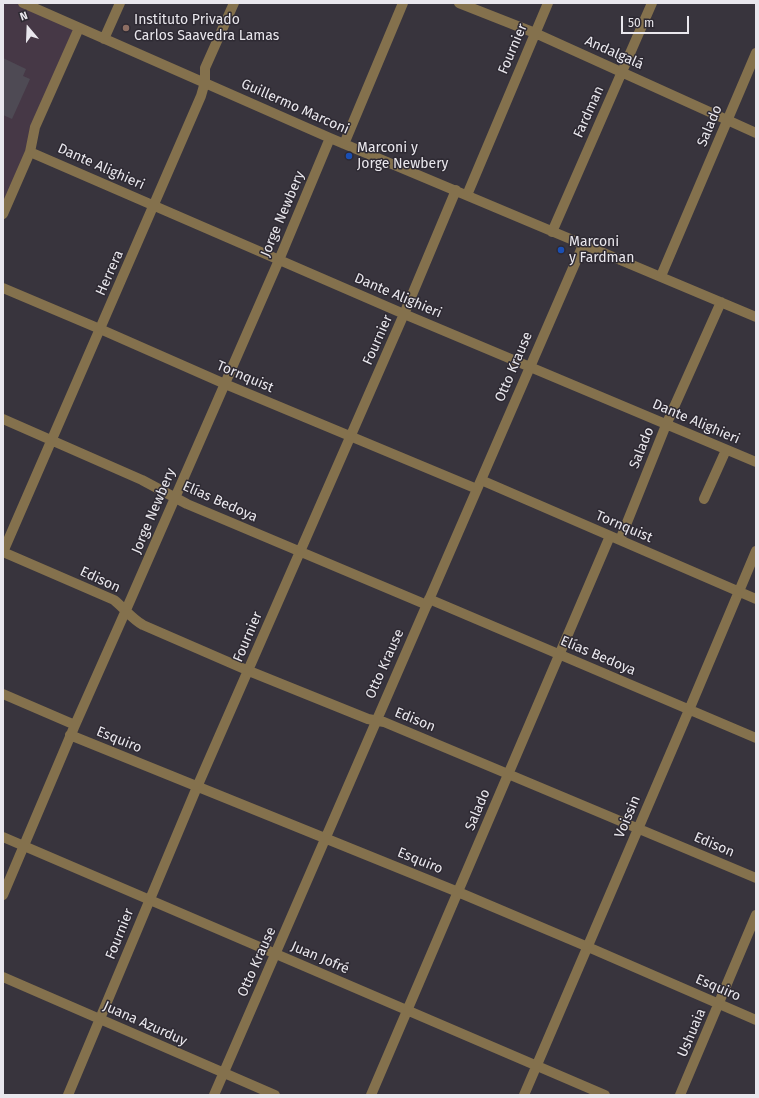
<!DOCTYPE html>
<meta charset="utf-8">
<style>
body{margin:0}
#map{position:relative;width:759px;height:1098px;overflow:hidden;background:#38343d;font-family:"Fira Sans",sans-serif}
canvas{display:block}
.frame{position:absolute;inset:0;border:4px solid #e9e7ed;pointer-events:none}
.north{position:absolute;left:8px;top:8px;width:40px;height:40px;-webkit-text-stroke:3px #2e2a33;paint-order:stroke;rotate:341deg;font-size:11px;font-weight:700;line-height:16px;text-align:center;color:#e9e7ed}
.north::after{content:'';display:block;margin:auto;width:14px;height:18px;background:#e9e7ed;clip-path:polygon(50% 0,100% 100%,50% 72%,0 100%)}
.scale{position:absolute;left:621px;top:16px;width:68px;height:18px;box-sizing:border-box;border:2px solid #e9e7ed;border-top:0;padding-left:5px;font-size:12px;line-height:14px;white-space:nowrap;color:#e9e7ed;-webkit-text-stroke:3px #2e2a33;paint-order:stroke}
</style>
<div id="map">
<canvas width="759" height="1098"></canvas>
<div class="frame"></div>
<div class="north">N</div>
<div class="scale">50 m</div>
</div>
<script>
const ctx = document.querySelector('canvas').getContext('2d');
ctx.lineJoin = 'round';
function fillPath(path, color) { ctx.fillStyle = color; ctx.fill(path, 'evenodd'); }
function stroke(path, color, width, dash) { ctx.strokeStyle = color; ctx.lineWidth = width; ctx.lineCap = dash ? 'butt' : 'round'; ctx.setLineDash(dash || []); ctx.stroke(path); }
function label(font, color, halo, rows, align = 'center') {
  ctx.font = font + ' "Fira Sans",sans-serif'; ctx.lineWidth = 3; ctx.setLineDash([]); ctx.textBaseline = 'middle'; ctx.strokeStyle = halo; ctx.fillStyle = color; for (const [text, x, y, turn = 0] of rows) {
    ctx.save(); ctx.translate(x, y); ctx.rotate((+turn || 0) * Math.PI / 180); ctx.textAlign = isNaN(turn) ? turn : align; if (halo) ctx.strokeText(text, 0, 0); ctx.fillText(text, 0, 0); ctx.restore();
  }
}
const industrial = new Path2D(`
 M 3,3 L 23,3 L 79,28 L 3,214 Z`);
const building = new Path2D(`
 M 3,58 L 26,69 L 23,76 L 30,79 L 12,119 L 3,115 Z`);
const minor = new Path2D(`
 M 23,3 L 330,138 L 756,317
 M 459,3 L 535,33 L 756,133
 M 104,39 L 120,3
 M 344,144 L 403,3
 M 30,152 L 404,314 L 756,462
 M 467,195 L 548,3
 M 3,214 L 30,152 L 35,127 L 79,28
 M 552,232 L 652,3
 M 661,276 L 756,53
 M 3,288 L 100,329 L 225,384 L 477,489
 M 3,419 L 142,480 L 187,504 L 427,605
 M 481,480 L 756,599
 M 704,499 L 726,450
 M 620,540 L 666,425 L 721,302
 M 3,552 L 114,600 C 124,608 132,619 143,625 L 249,671 L 368,719 L 384,722 L 756,878
 M 3,552 L 201,96 L 205,82 L 205,68 L 234,3
 M 429,599 L 756,738
 M 3,694 L 75,725
 M 70,735 L 458,892 L 588,947 L 756,1020
 M 3,837 L 605,1095
 M 3,895 L 75,725 L 126,610 L 279,260 L 330,138
 M 3,977 L 275,1095
 M 68,1095 L 197,787 L 404,314 L 456,190
 M 214,1095 L 583,245
 M 371,1095 L 610,536
 M 524,1095 L 689,710 L 756,551
 M 680,1095 L 756,915`);
const markers = [
 [126,28,4,"#8d6e63"],
 [349,156,4,"#1a4fb4"],
 [561,250,4,"#1a4fb4"]
];
const poiNames = [
 ["Instituto Privado",134,20],
 ["Carlos Saavedra Lamas",134,36],
 ["Marconi y",357,148],
 ["Jorge Newbery",357,164],
 ["Marconi",569,242],
 ["y Fardman",569,258]
];
const streetNames = [
 ["Fournier",513,49,-67],
 ["Andalgalá",614,53,24],
 ["Guillermo Marconi",295,107,24],
 ["Fardman",589,112,-66],
 ["Salado",710,126,-67],
 ["Dante Alighieri",101,167,24],
 ["Jorge Newbery",283,214,-67],
 ["Herrera",110,273,-66],
 ["Dante Alighieri",398,296,23],
 ["Fournier",378,340,-66],
 ["Otto Krause",514,367,-67],
 ["Tornquist",245,377,23],
 ["Dante Alighieri",696,422,23],
 ["Salado",642,448,-68],
 ["Elías Bedoya",220,502,24],
 ["Jorge Newbery",154,511,-67],
 ["Tornquist",624,527,23],
 ["Edison",100,580,25],
 ["Fournier",248,637,-67],
 ["Elías Bedoya",598,656,23],
 ["Otto Krause",385,664,-66],
 ["Edison",415,720,22],
 ["Esquiro",119,740,22],
 ["Salado",478,810,-67],
 ["Voissin",628,817,-67],
 ["Edison",714,845,23],
 ["Esquiro",420,861,22],
 ["Fournier",120,934,-68],
 ["Juan Jofré",320,958,23],
 ["Otto Krause",257,962,-66],
 ["Esquiro",718,988,23],
 ["Juana Azurduy",145,1024,24],
 ["Ushuaia",692,1033,-67]
];
fillPath(industrial, '#463846');
fillPath(building, '#4e4a54');
stroke(minor, '#84714d', 10);
for (const [x, y, r, color] of markers) { const dot = new Path2D(); dot.arc(x, y, r, 0, 2 * Math.PI); ctx.fillStyle = color; ctx.fill(dot); stroke(dot, '#2e2a33', 1.5); }
label('14px', '#e9e7ed', '#2e2a33', poiNames, 'left');
label('14px', '#e9e7ed', '#2e2a33', streetNames);
</script>
